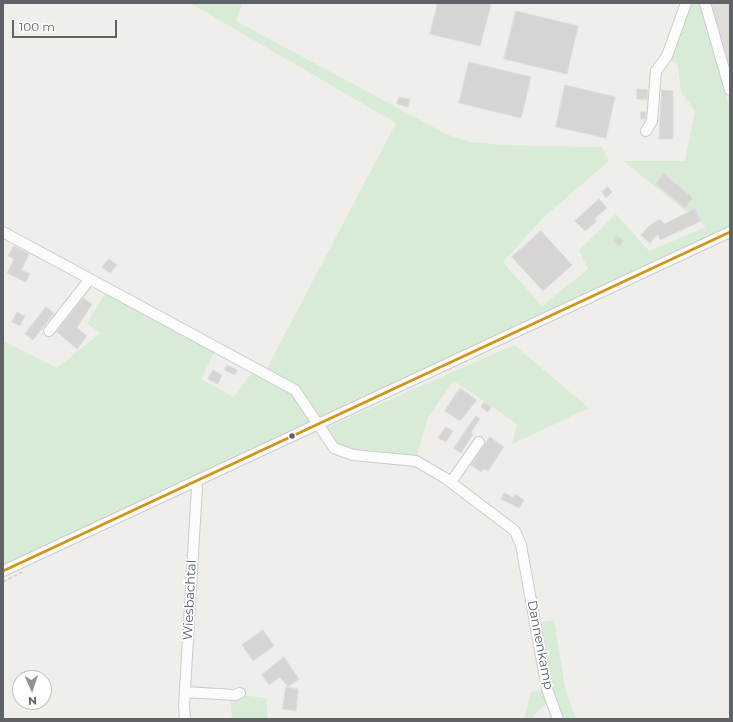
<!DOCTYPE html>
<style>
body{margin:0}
#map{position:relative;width:733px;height:722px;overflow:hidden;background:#efeeea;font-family:Montserrat,sans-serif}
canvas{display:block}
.frame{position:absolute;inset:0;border:4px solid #5f6368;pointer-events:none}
.north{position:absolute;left:12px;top:670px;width:40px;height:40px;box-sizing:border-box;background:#fff;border:1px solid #bfc1c3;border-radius:50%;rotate:177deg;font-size:11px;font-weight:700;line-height:16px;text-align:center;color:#5f6368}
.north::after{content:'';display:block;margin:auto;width:14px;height:18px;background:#919496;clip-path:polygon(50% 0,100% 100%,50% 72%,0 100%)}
.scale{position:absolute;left:12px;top:20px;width:105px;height:18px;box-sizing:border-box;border:2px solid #5f6368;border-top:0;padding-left:5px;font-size:12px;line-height:14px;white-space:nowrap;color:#5f6368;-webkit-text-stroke:3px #fff;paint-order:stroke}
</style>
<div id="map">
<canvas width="733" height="722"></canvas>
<div class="frame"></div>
<div class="north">N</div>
<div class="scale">100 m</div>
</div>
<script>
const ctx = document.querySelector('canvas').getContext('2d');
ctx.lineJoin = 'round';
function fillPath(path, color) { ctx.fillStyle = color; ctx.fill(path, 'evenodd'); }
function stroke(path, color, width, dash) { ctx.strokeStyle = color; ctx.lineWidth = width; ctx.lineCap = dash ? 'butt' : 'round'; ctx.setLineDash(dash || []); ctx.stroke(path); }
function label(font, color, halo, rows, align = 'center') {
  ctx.font = font + ' Montserrat,sans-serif'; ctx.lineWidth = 3.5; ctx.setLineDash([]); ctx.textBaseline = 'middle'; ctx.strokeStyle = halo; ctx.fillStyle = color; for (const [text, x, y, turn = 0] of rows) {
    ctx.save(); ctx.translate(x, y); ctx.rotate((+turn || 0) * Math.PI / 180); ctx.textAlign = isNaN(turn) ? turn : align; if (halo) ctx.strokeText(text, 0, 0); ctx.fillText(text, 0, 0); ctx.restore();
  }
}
const industrial = new Path2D(`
 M 709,3 L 730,3 L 730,79 Z`);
const green = new Path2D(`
 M 190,3 L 242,3 L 236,21 L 446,134 L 469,142 L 502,145 L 602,147 L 609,161 L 543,218 L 503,262 L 542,306 L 588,269 L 579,250 L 616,214 L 649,251 L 706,227 L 623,161 L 685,161 L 695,111 L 681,92 L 678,65 L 669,59 L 688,3 L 702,3 L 730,109 L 730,227 L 3,572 L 3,341 L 57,368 L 100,333 L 87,323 L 108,290 L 216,349 L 201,379 L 234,397 L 254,370 L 265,372 L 396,123 Z
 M 514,345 L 589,408 L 512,444 L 517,424 L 454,381 L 428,417 L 416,459 L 334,447 L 321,430 Z
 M 554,620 L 565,688 L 576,719 L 556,719 L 548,703 L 535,714 L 531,719 L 524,719 L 531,692 L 549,689 L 538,623 Z
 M 233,694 L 266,698 L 268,719 L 232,719 L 230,696 Z`);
const building = new Path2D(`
 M 438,3 L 484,3 L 491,5 L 480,46 L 430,34 Z
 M 516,11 L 578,26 L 567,74 L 504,59 Z
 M 469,62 L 531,77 L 521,118 L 459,103 Z
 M 565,85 L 615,97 L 606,138 L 556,127 Z
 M 637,89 L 648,90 L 647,100 L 637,99 Z
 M 662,90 L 673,91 L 673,139 L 659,139 Z
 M 399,97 L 410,99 L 408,107 L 397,104 Z
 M 641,112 L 646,112 L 645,119 L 641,119 Z
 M 664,174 L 693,198 L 685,208 L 656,184 Z
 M 608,187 L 612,192 L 606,198 L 602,192 Z
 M 599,199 L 607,208 L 594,219 L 597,221 L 585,231 L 575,221 Z
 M 695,209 L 701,221 L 660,240 L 658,234 L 650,243 L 641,235 L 649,226 L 660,219 L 664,224 Z
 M 541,231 L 572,265 L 543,291 L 512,257 Z
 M 617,236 L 623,240 L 620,246 L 614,242 Z
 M 14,246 L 29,254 L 21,270 L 30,274 L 26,282 L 7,273 L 14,259 L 8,256 Z
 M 109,259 L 117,265 L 110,273 L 102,267 Z
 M 83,298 L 92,304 L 77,328 L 87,336 L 77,349 L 57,332 Z
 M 46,307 L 54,313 L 33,340 L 25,334 Z
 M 17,312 L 25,316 L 20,326 L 12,322 Z
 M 227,365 L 237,370 L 235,375 L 225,370 Z
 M 213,370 L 222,375 L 218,384 L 208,379 Z
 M 460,388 L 477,400 L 460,421 L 445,411 Z
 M 484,402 L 491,407 L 488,412 L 481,407 Z
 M 476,416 L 480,419 L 471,432 L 473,434 L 461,453 L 454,448 Z
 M 446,427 L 453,431 L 446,442 L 438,438 Z
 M 490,437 L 504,447 L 488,471 L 484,469 L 481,472 L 471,465 Z
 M 505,493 L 513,498 L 515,494 L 524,500 L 519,508 L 501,499 Z
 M 263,630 L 274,646 L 253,661 L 242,645 Z
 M 284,657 L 299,679 L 288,687 L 280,677 L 269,685 L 262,675 Z
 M 286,687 L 298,689 L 296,711 L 283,709 Z`);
const path = new Path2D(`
 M 3,582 L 24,571`);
const minor = new Path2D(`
 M 705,3 L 730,90
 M 646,131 L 652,121 L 656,71 L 667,56 L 686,3
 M 3,232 L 295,390 L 334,448 L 353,455 L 416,461 L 445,478 L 515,531 L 521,545 L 547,689 L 558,719
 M 49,331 L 90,279
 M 451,482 L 479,442
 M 3,571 L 730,232
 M 185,692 L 235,695 L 240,693
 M 185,719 L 184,706 L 197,487 L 195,481`);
const bus1 = new Path2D(`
 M 3,571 L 730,232`);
const markers = [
 [292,436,3.5,"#5f6368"]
];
const streetNames = [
 ["Wiesbachtal",190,600,-87],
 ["Dannenkamp",540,645,79]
];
fillPath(industrial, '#dfddda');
fillPath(green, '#d8ebd6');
fillPath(building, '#d6d5d3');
stroke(building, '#deddd9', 1);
stroke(minor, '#cbcccc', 12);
stroke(path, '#cacfcc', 1.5, [4, 2]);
stroke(minor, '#fdfcfc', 10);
stroke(bus1, '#d1951a', 3);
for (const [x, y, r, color] of markers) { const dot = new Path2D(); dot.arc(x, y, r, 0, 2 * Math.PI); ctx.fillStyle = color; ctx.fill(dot); stroke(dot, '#fff', 1.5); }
label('13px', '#5f6368', '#fff', streetNames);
</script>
